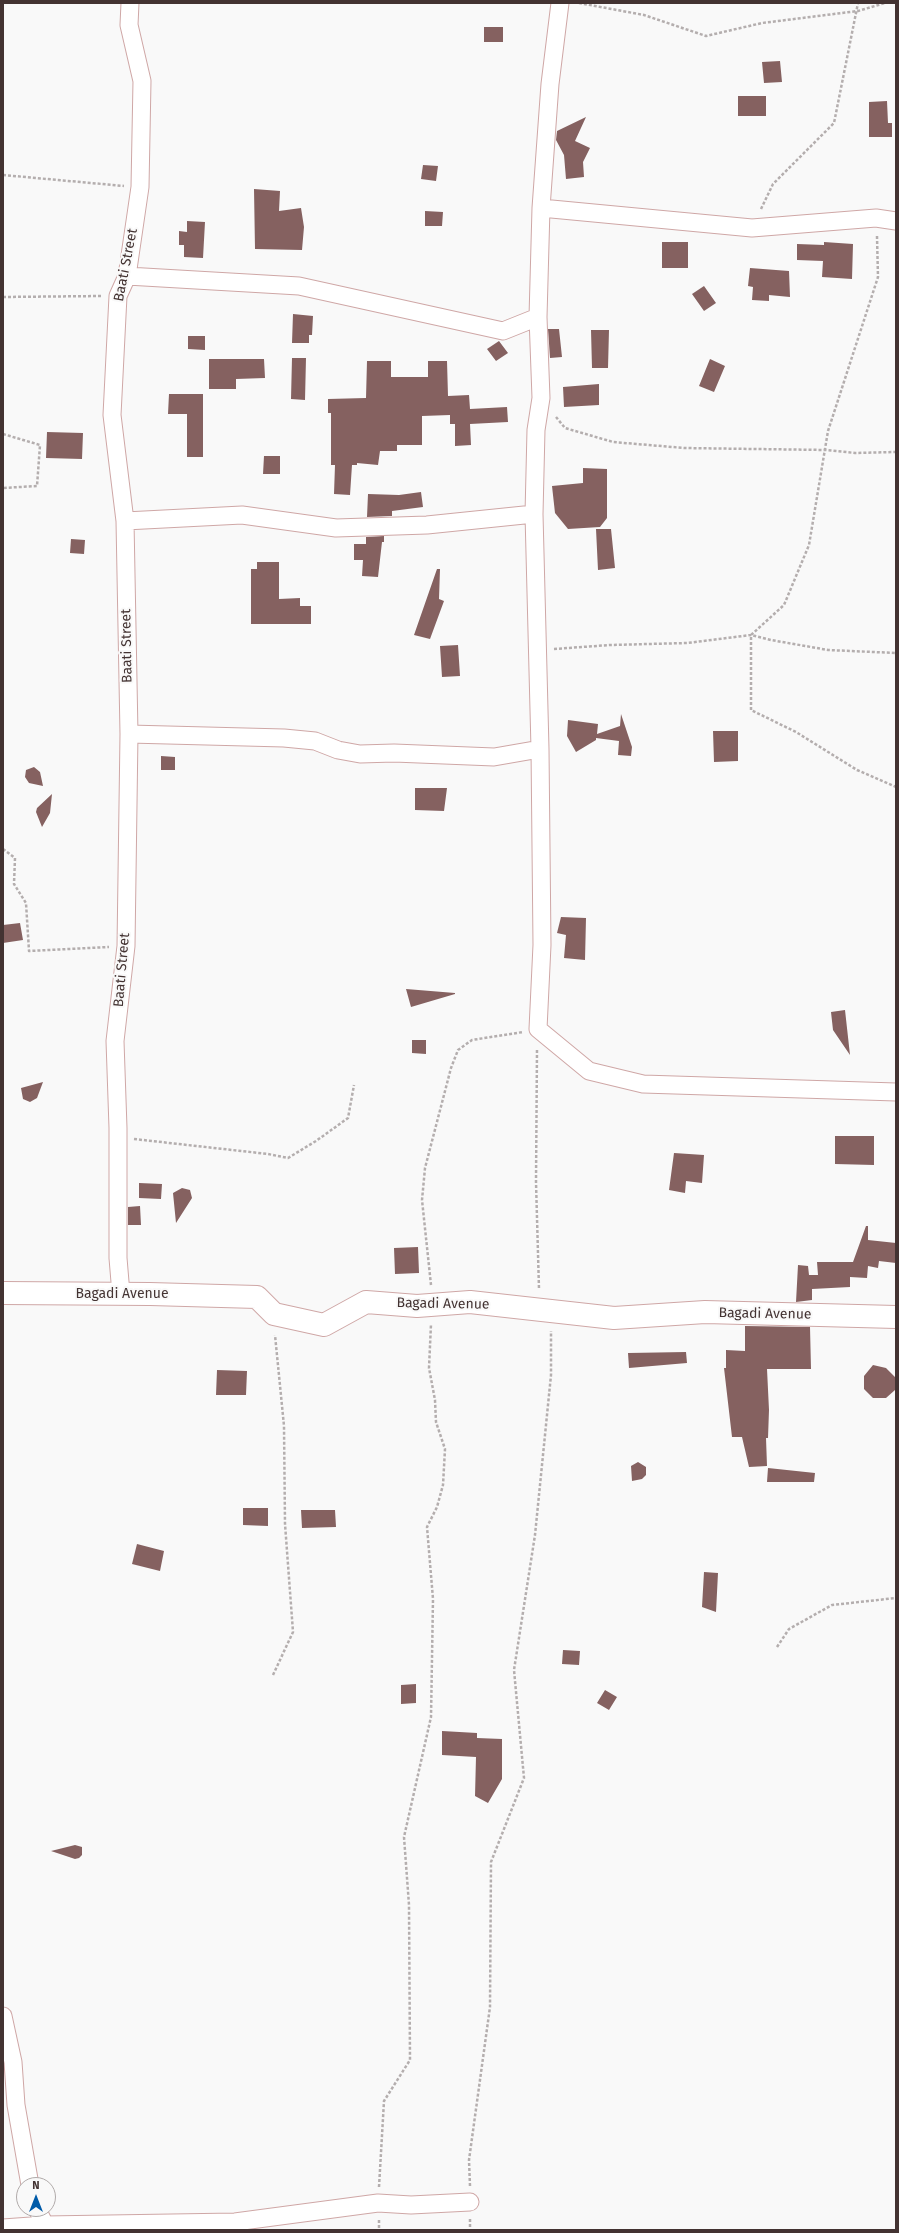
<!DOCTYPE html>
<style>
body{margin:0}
#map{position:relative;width:899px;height:2233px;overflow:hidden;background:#f9f9f9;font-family:"Fira Sans",sans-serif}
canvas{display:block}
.frame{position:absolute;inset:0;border:4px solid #433332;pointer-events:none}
.north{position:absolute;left:16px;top:2177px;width:40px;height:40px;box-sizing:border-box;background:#f9f9f9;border:1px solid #b0aaa9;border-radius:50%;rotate:0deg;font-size:11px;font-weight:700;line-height:16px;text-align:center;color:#433332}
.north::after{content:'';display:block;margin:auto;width:14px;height:18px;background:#005ba8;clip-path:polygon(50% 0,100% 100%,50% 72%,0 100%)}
</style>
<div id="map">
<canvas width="899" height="2233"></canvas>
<div class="frame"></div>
<div class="north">N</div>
</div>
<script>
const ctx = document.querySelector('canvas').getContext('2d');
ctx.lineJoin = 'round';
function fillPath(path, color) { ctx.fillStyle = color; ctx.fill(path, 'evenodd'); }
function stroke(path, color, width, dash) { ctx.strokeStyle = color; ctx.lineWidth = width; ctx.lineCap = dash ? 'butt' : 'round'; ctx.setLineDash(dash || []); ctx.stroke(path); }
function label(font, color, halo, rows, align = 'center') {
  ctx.font = font + ' "Fira Sans",sans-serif'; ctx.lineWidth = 4; ctx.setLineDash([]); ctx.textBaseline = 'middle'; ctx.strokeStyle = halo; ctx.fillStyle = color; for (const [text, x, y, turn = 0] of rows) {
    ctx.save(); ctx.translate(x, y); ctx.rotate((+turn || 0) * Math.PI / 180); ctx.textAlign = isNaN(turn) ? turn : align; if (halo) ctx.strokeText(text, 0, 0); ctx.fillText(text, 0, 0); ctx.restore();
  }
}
const building = new Path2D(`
 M 484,27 L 503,27 L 503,42 L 484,42 Z
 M 780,61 L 782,82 L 764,83 L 762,62 Z
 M 738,96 L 766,96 L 766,116 L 738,116 Z
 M 887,101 L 888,123 L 892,123 L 892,137 L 869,137 L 869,102 Z
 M 586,117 L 575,141 L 590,148 L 583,162 L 584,177 L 566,179 L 564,155 L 556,140 L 557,131 Z
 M 423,165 L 438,166 L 436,181 L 421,179 Z
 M 254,189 L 280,191 L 279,211 L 301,208 L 304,227 L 302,250 L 255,249 Z
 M 425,211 L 443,212 L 442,226 L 425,226 Z
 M 187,221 L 205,222 L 203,258 L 184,257 L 184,245 L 179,245 L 179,231 L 187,232 Z
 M 662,242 L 688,242 L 688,268 L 662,268 Z
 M 824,242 L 853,244 L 852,279 L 822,277 L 823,261 L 797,260 L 797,244 L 824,245 Z
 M 750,268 L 789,271 L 790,297 L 769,295 L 769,301 L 752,300 L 753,287 L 748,286 Z
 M 704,286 L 716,303 L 704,311 L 692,294 Z
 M 293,314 L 313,316 L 312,335 L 309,335 L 309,343 L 292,343 Z
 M 548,329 L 559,329 L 562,357 L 550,358 Z
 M 591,330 L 609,330 L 608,368 L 592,368 Z
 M 188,336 L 205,336 L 205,350 L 188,349 Z
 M 499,341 L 508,353 L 496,361 L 487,349 Z
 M 292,358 L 306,358 L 305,400 L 291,399 Z
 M 209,359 L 264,359 L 265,378 L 236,379 L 236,389 L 209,389 Z
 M 710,359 L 725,366 L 714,392 L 699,386 Z
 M 367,361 L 391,361 L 391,377 L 428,377 L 428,361 L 447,361 L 448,396 L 469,395 L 470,409 L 507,407 L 508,422 L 470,424 L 471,445 L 455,446 L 455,424 L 450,424 L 450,415 L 422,416 L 422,445 L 397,445 L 397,451 L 380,451 L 378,465 L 357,463 L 357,465 L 352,465 L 350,495 L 334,494 L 335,465 L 331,465 L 331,413 L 328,413 L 328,399 L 366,398 Z
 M 599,384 L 599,405 L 564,407 L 563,387 Z
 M 169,394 L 203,394 L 203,457 L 187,457 L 187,414 L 168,414 Z
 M 47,432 L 83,433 L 82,459 L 46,458 Z
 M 264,456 L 280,456 L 280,474 L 263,474 Z
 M 583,468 L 607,469 L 607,518 L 600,527 L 568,529 L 555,513 L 552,486 L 583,483 Z
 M 421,492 L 423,507 L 392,511 L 392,516 L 367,517 L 368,494 L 399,495 Z
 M 596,529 L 611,529 L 615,568 L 598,570 Z
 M 384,536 L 384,542 L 382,542 L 378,577 L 362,576 L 363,560 L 354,560 L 354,544 L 366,544 L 366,537 Z
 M 71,539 L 85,540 L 84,554 L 70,553 Z
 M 257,562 L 279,562 L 279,599 L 300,598 L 300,606 L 311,606 L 311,624 L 251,624 L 251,569 L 257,569 Z
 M 437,569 L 440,569 L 439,599 L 444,601 L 430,639 L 414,635 Z
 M 458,645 L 460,676 L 442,677 L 440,646 Z
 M 621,714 L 632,747 L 631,756 L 618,755 L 619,741 L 596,738 L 596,740 L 576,752 L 567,736 L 568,720 L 598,724 L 597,734 L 620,726 Z
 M 713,731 L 738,731 L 738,761 L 714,762 Z
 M 161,756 L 175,757 L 175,770 L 161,770 Z
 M 34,767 L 40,772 L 43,786 L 29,783 L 25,777 L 26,770 Z
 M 415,788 L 447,788 L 444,811 L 415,810 Z
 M 52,794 L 50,813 L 42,827 L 36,812 L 37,808 Z
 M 561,917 L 586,918 L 585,960 L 564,958 L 566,935 L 557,933 Z
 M 20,923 L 23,940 L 3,943 L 3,925 Z
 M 406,989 L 455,993 L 455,994 L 411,1007 Z
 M 845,1010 L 850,1055 L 833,1030 L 831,1012 Z
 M 412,1040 L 426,1040 L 426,1054 L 412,1053 Z
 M 43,1082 L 37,1098 L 30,1102 L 23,1099 L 21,1088 Z
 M 835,1136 L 874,1136 L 874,1165 L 835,1164 Z
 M 674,1153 L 704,1155 L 702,1183 L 686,1181 L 685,1193 L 669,1190 Z
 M 139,1183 L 162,1184 L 161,1199 L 139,1198 Z
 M 182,1188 L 190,1190 L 192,1198 L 176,1223 L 173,1193 Z
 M 140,1206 L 141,1225 L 128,1225 L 128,1207 Z
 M 866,1226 L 868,1226 L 868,1240 L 896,1243 L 896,1263 L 879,1261 L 878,1268 L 868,1266 L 867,1278 L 850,1277 L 850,1287 L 812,1289 L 812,1300 L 796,1302 L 798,1265 L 808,1266 L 809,1275 L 818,1275 L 817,1262 L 853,1262 Z
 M 418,1247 L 419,1273 L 395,1274 L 394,1248 Z
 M 745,1326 L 810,1327 L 811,1369 L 767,1369 L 769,1410 L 768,1438 L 766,1438 L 767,1466 L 749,1467 L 742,1437 L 732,1437 L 724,1368 L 726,1368 L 726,1350 L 745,1351 Z
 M 686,1352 L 687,1363 L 629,1368 L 628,1353 Z
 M 873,1365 L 886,1368 L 895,1377 L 895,1390 L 886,1398 L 873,1398 L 864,1389 L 864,1376 Z
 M 217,1370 L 247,1371 L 246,1395 L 216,1395 Z
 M 638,1462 L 646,1467 L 646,1475 L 642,1479 L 632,1481 L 631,1466 Z
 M 768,1468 L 815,1473 L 814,1482 L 767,1482 Z
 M 243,1508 L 268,1508 L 268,1526 L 243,1525 Z
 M 301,1510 L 335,1510 L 336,1527 L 302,1528 Z
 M 137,1544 L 164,1551 L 160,1571 L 132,1564 Z
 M 704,1572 L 718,1573 L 716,1612 L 702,1607 Z
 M 563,1650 L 580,1651 L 579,1665 L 562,1664 Z
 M 416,1684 L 416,1703 L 401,1704 L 401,1685 Z
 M 605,1690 L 617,1697 L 609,1710 L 597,1703 Z
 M 442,1731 L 477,1733 L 477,1738 L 502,1739 L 502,1779 L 488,1803 L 475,1796 L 476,1757 L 442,1755 Z
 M 75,1845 L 82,1847 L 82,1855 L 79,1858 L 75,1859 L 51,1851 Z`);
const path = new Path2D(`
 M 579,3 L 644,15 L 706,36 L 762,23 L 858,11 L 885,3
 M 3,175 L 124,186
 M 761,209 L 773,184 L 834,123 L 858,3
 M 877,236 L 878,277 L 828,431 L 809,545 L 784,605 L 751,635 L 751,710 L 796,732 L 857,770 L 896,787
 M 3,297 L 102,296
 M 556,417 L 565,428 L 613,442 L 684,448 L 826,450 L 855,453 L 896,452
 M 3,434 L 40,445 L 37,486 L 3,488
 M 554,649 L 610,645 L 687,643 L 751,635 L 771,640 L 828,650 L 896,653
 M 3,849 L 15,858 L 14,884 L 26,903 L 29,951 L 109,947
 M 537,1050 L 536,1182 L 539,1289
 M 134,1139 L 268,1154 L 288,1158 L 316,1141 L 348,1118 L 354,1085
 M 431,1285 L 422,1200 L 425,1168 L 451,1068 L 458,1050 L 472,1040 L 523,1032
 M 777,1647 L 789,1629 L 832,1605 L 896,1598
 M 273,1675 L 293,1632 L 285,1524 L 284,1426 L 275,1335
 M 470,2186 L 469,2160 L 490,2007 L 491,1862 L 524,1778 L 514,1670 L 535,1535 L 551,1375 L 551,1331
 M 379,2187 L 384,2101 L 410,2060 L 409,1905 L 404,1837 L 431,1717 L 433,1599 L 427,1527 L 437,1507 L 443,1485 L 445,1449 L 436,1422 L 435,1400 L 429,1368 L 431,1324
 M 470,2219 L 470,2230
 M 379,2220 L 379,2230`);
const street = new Path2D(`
 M 560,3 L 550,84 L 541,208 L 538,317 L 541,398 L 536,430 L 534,514 L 540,749 L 542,945 L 538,1029 L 589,1071 L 643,1084 L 896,1092
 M 541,208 L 752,228 L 876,218 L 896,221
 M 127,276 L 299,286 L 503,331 L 538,317
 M 125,521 L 242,515 L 336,528 L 427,525 L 534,514
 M 129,734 L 284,738 L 315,741 L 338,750 L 360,754 L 394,753 L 494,757 L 540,749
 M 121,1294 L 118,1258 L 118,1128 L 115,1041 L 126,946 L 129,734 L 125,521 L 112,415 L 118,296 L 127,276 L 140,187 L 142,81 L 129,25 L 130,3
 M 3,2016 L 13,2062 L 16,2105 L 30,2185
 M 37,2209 L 45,2225
 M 3,2228 L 45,2225 L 235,2222 L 378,2203 L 411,2205 L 470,2202`);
const secondary = new Path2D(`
 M 3,1293 L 150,1294 L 257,1297 L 274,1314 L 324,1325 L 366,1302 L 417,1306 L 470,1302 L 614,1318 L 705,1312 L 896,1317`);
const streetNames = [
 ["Baati Street",126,265,-79],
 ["Baati Street",127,646,-91],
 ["Baati Street",122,970,-85],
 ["Bagadi Avenue",122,1294],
 ["Bagadi Avenue",443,1304,1],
 ["Bagadi Avenue",765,1314,1]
];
fillPath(building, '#856160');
stroke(street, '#cfa7a6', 19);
stroke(secondary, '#cfa7a6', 24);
stroke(path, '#b4aeae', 2.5, [3, 2]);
stroke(street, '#fff', 17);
stroke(secondary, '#fff', 22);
label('14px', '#433332', '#f9f9f9', streetNames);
</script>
